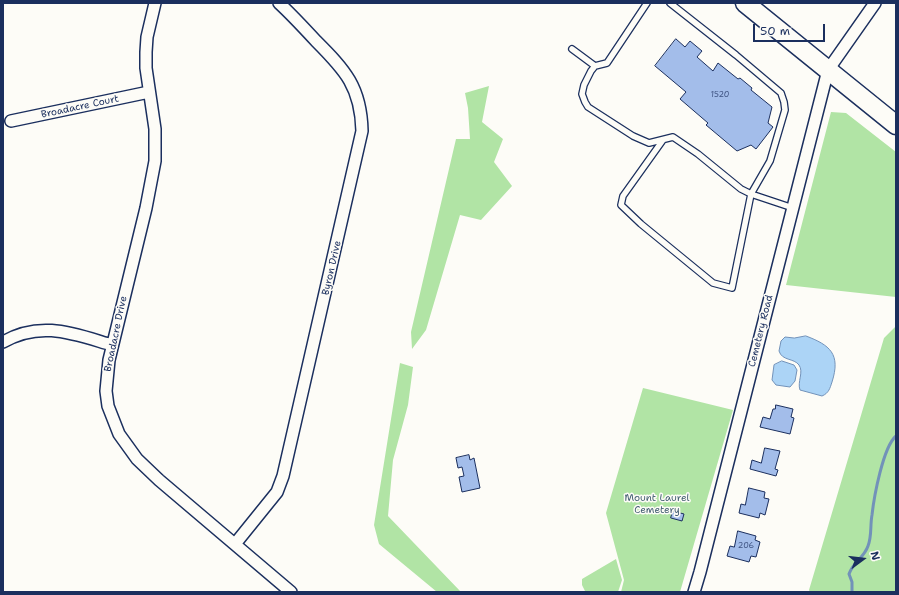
<!DOCTYPE html>
<style>
body{margin:0}
#map{position:relative;width:899px;height:595px;overflow:hidden;background:#fdfcf7;font-family:"Shantell Sans",sans-serif}
canvas{display:block}
.frame{position:absolute;inset:0;border:4px solid #1b2f5e;pointer-events:none}
.north{position:absolute;left:843px;top:539px;width:40px;height:40px;-webkit-text-stroke:3px #fdfcf7;paint-order:stroke;rotate:75deg;font-size:11px;font-weight:700;line-height:16px;text-align:center;color:#1b2f5e}
.north::after{content:'';display:block;margin:auto;width:14px;height:18px;background:#1b2f5e;clip-path:polygon(50% 0,100% 100%,50% 72%,0 100%)}
.scale{position:absolute;left:753px;top:24px;width:72px;height:18px;box-sizing:border-box;border:2px solid #1b2f5e;border-top:0;padding-left:5px;font-size:12px;line-height:14px;white-space:nowrap;color:#1b2f5e;-webkit-text-stroke:3px #fdfcf7;paint-order:stroke}
</style>
<div id="map">
<canvas width="899" height="595"></canvas>
<div class="frame"></div>
<div class="north">N</div>
<div class="scale">50 m</div>
</div>
<script>
const ctx = document.querySelector('canvas').getContext('2d');
ctx.lineJoin = 'round';
function fillPath(path, color) { ctx.fillStyle = color; ctx.fill(path, 'evenodd'); }
function stroke(path, color, width, dash) { ctx.strokeStyle = color; ctx.lineWidth = width; ctx.lineCap = dash ? 'butt' : 'round'; ctx.setLineDash(dash || []); ctx.stroke(path); }
function label(font, color, halo, rows, align = 'center') {
  ctx.font = font + ' "Shantell Sans",sans-serif'; ctx.lineWidth = 3; ctx.setLineDash([]); ctx.textBaseline = 'middle'; ctx.strokeStyle = halo; ctx.fillStyle = color; for (const [text, x, y, turn = 0] of rows) {
    ctx.save(); ctx.translate(x, y); ctx.rotate((+turn || 0) * Math.PI / 180); ctx.textAlign = isNaN(turn) ? turn : align; if (halo) ctx.strokeText(text, 0, 0); ctx.fillText(text, 0, 0); ctx.restore();
  }
}
const green = new Path2D(`
 M 489,86 L 482,122 L 503,139 L 494,162 L 512,186 L 481,220 L 460,215 L 426,330 L 412,349 L 411,332 L 456,139 L 470,139 L 468,108 L 465,93 Z
 M 831,112 L 846,113 L 896,152 L 896,297 L 786,285 Z
 M 896,326 L 896,592 L 810,592 L 809,590 L 884,338 Z
 M 400,363 L 413,367 L 408,405 L 393,460 L 388,516 L 461,592 L 437,592 L 379,544 L 374,525 Z
 M 643,388 L 733,410 L 680,592 L 621,592 L 624,580 L 606,513 Z
 M 616,559 L 622,580 L 618,592 L 585,591 L 582,585 L 582,579 Z`);
const water = new Path2D(`
 M 806,336 C 830,345 841,354 832,382 C 830,388 829,393 822,396 L 800,390 C 797,382 804,372 799,365 C 794,358 782,361 779,351 L 781,341 L 785,337 L 794,338 Z
 M 782,361 L 794,365 L 797,370 L 795,381 L 790,387 L 776,385 L 772,380 L 774,365 Z`);
const stream = new Path2D(`
 M 852,592 L 852,582 L 849,574 C 853,562 864,558 868,546 C 872,536 870,525 872,515 C 874,497 883,447 896,436`);
const building = new Path2D(`
 M 676,39 L 685,47 L 690,41 L 702,51 L 697,57 L 713,71 L 718,63 L 738,79 L 740,78 L 752,88 L 751,90 L 772,107 L 768,123 L 773,127 L 756,149 L 751,145 L 737,151 L 706,125 L 708,123 L 680,99 L 686,92 L 655,66 Z
 M 776,405 L 793,409 L 791,417 L 794,418 L 790,434 L 760,427 L 763,417 L 770,419 L 773,409 L 775,409 Z
 M 765,448 L 780,451 L 775,469 L 778,470 L 776,476 L 750,469 L 752,460 L 761,463 Z
 M 469,455 L 470,460 L 474,458 L 480,488 L 462,492 L 459,477 L 464,476 L 462,467 L 458,468 L 456,458 Z
 M 749,488 L 765,492 L 764,498 L 769,499 L 765,515 L 760,513 L 759,518 L 739,513 L 741,504 L 745,505 Z
 M 673,511 L 684,514 L 682,521 L 671,518 Z
 M 738,531 L 756,536 L 755,540 L 760,542 L 756,557 L 751,556 L 749,562 L 727,556 L 730,546 L 734,547 Z`);
const lane = new Path2D(`
 M 647,3 L 607,63 L 595,66 L 591,71 L 584,85 L 582,94 L 585,102 L 588,107 L 633,136 L 649,143 L 673,137 L 698,154 L 741,189 L 751,194 L 793,208
 M 572,49 L 595,66
 M 663,140 L 623,196 L 621,205 L 641,224 L 713,283 L 732,288 L 751,194 L 770,161 L 785,110 L 784,102 L 781,93 L 736,55 L 670,3`);
const street = new Path2D(`
 M 155,3 L 147,37 L 146,52 L 146,68 L 155,129 L 155,161 L 146,208 L 109,360 L 106,391 L 108,406 L 119,434 L 137,459 L 159,480 L 291,592
 M 11,121 L 149,92
 M 3,342 C 41,320 74,334 112,345
 M 235,544 L 277,492 L 283,476 L 362,131 C 361,87 345,70 316,41 C 304,28 292,15 279,3
 M 694,592 L 700,572 L 828,70 L 875,3`);
const primary = new Path2D(`
 M 745,3 L 896,125`);
const numberNames = [
 ["1520",720,95],
 ["206",746,546]
];
const streetNames = [
 ["Broadacre Court",80,107,-12],
 ["Byron Drive",332,268,-77],
 ["Cemetery Road",761,331,-76],
 ["Broadacre Drive",116,334,-78]
];
const parkNames = [
 ["Mount Laurel",657,498],
 ["Cemetery",657,510]
];
fillPath(green, '#b1e4a5');
fillPath(water, '#acd4f6');
stroke(water, '#7292b9', 1);
stroke(stream, '#7292b9', 3);
fillPath(building, '#a3bdea');
stroke(building, '#1b2f5e', 1);
stroke(lane, '#1b2f5e', 8);
stroke(street, '#1b2f5e', 14);
stroke(primary, '#1b2f5e', 21);
stroke(lane, '#fdfcf7', 5.5);
stroke(street, '#fdfcf7', 11);
stroke(primary, '#fdfcf7', 18);
label('8px', '#3d5281', null, numberNames);
label('10px', '#1b2f5e', '#fdfcf7', streetNames);
label('10px', '#405c70', '#fdfcf7', parkNames);
</script>
